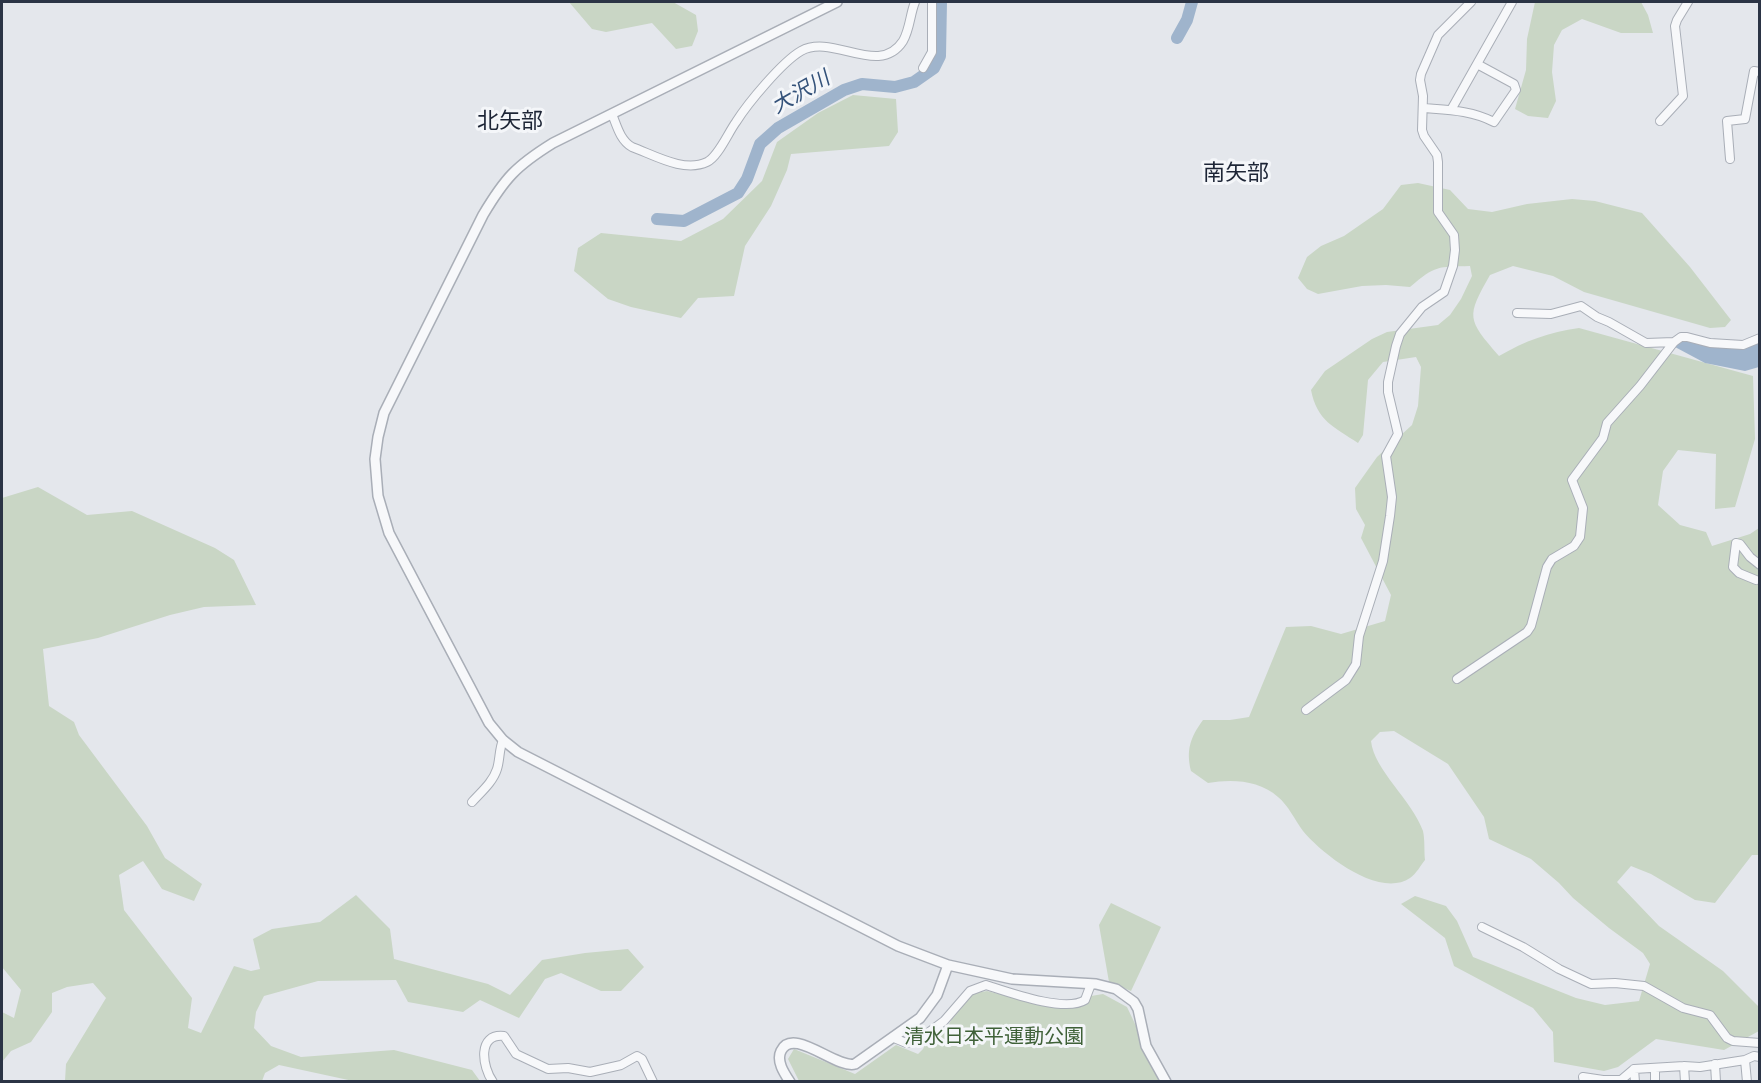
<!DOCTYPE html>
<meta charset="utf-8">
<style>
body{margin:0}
#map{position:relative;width:1761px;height:1083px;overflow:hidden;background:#e4e7ec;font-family:"Space Grotesk",sans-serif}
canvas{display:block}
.frame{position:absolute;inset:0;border:3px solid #2b3445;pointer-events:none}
</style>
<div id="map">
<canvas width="1761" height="1083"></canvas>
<div class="frame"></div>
</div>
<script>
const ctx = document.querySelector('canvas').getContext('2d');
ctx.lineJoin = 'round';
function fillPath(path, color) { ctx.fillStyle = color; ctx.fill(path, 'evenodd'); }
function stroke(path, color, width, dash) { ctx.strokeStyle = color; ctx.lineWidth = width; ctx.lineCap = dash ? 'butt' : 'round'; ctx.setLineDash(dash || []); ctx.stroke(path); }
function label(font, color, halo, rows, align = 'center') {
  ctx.font = font + ' "Space Grotesk","Noto Sans JP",sans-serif'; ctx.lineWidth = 6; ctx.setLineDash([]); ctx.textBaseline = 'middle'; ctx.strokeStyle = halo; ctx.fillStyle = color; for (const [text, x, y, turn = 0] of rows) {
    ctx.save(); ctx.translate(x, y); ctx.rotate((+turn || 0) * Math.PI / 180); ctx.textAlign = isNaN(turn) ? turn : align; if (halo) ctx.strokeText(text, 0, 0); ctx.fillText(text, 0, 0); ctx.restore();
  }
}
const green = new Path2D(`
 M 569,2 L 673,2 L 696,15 L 698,31 L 692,46 L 676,49 L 652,23 L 606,32 L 592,29 Z
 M 1535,2 L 1641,2 L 1648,15 L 1653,33 L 1621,33 L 1582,19 L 1562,30 L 1554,45 L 1552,72 L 1556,101 L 1548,118 L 1528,116 L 1515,109 L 1526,70 L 1527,39 Z
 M 853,95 L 896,99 L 898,132 L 889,146 L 791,154 L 787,170 L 771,206 L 745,246 L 734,296 L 698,298 L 681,318 L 631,307 L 608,299 L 574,271 L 578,248 L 601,233 L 681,241 L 723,219 L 762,181 L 777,142 L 818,113 Z
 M 1418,183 L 1450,190 L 1468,209 L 1492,212 L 1527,204 L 1572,199 L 1595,201 L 1642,213 L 1690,267 L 1731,320 L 1725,327 L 1710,328 L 1584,292 L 1553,276 L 1513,266 L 1490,275 C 1466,317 1467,319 1499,356 C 1525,341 1549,332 1579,328 L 1753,376 L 1755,439 L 1735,507 L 1715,509 L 1716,454 L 1678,450 L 1663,471 L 1658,505 L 1680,525 L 1706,532 L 1712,546 L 1750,534 L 1759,528 L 1759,855 L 1752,855 L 1715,903 L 1695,900 L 1651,874 L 1631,866 L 1617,882 L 1659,926 L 1723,971 L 1759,1007 L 1759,1031 L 1724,1050 L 1656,1039 L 1618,1067 L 1604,1071 L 1554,1062 L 1553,1032 L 1533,1008 L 1454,966 L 1445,938 L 1401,904 L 1415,896 L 1446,906 L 1457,921 L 1473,957 L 1576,998 L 1605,1005 L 1639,1001 L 1650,964 L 1643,953 L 1609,928 L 1573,898 L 1559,883 L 1531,859 L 1489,839 L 1484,817 L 1448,764 L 1394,731 L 1380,732 L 1371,741 C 1374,770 1412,800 1423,831 C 1425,840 1424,851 1425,860 C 1421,865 1416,874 1410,878 C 1379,899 1322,854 1303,831 C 1295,820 1288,805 1278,797 C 1259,780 1232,779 1208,783 L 1191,771 C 1186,750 1190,738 1203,720 L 1230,720 L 1249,717 L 1286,627 L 1311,626 L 1341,634 L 1385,621 L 1391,595 L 1361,538 L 1365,525 L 1356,509 L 1355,488 L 1377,457 L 1412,425 L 1418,406 L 1421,367 L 1416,357 L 1383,362 L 1368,380 L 1363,435 L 1358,443 C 1334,427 1317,421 1311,390 L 1325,371 L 1372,339 L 1387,332 L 1438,325 L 1450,315 L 1461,299 L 1472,276 L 1470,266 C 1437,267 1436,265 1410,287 L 1386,285 L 1362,286 L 1318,294 L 1307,289 L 1298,278 L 1307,257 L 1321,246 L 1344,236 L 1383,209 L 1401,185 Z
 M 38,487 L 87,515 L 132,511 L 215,548 L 234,560 L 256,605 L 204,607 L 170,615 L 98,638 L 43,649 L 49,706 L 74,722 L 79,735 L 147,826 L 165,858 L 202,884 L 194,901 L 162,889 L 143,861 L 119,875 L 124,910 L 192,998 L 188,1028 L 201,1033 L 234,966 L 251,971 L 260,969 L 253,939 L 272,929 L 320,922 L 356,895 L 390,929 L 394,959 L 488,984 L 510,995 L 542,960 L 585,953 L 628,949 L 644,967 L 621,991 L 601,991 L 561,973 L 545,979 L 519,1018 L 480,1000 L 463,1012 L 408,1002 L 396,980 L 318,981 L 264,996 L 256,1012 L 254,1028 L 271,1046 L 301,1057 L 394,1050 L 472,1070 L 480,1081 L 353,1081 L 279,1065 L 265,1073 L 262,1081 L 65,1081 L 66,1064 L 106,998 L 93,983 L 67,987 L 52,993 L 52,1012 L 31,1042 L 11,1051 L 2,1062 L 2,1012 L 14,1018 L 21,990 L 2,967 L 2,498 Z
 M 1111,903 L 1161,927 L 1131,991 L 1109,982 L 1099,925 Z
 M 987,991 L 1030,1002 L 1084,1003 L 1091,996 L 1103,994 L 1127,1007 L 1162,1081 L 799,1081 L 788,1059 L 794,1049 L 855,1074 L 896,1045 L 918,1054 L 923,1049 L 927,1041 L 948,1026 L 964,995 Z`);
const water = new Path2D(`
 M 1681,339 L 1743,346 L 1759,339 L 1759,367 L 1745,371 L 1705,363 L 1675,347 Z`);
const river = new Path2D(`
 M 1177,38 L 1187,20 L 1192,2
 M 657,219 L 684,221 L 738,193 L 747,179 L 760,144 L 778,128 L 844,90 L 862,84 L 895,87 L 914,82 L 934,68 L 940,56 L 941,2`);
const minor = new Path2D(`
 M 923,68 L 932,52 L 932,2
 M 1423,108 C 1447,110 1471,110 1494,122 L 1516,90 L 1514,84 L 1477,64
 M 1451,110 L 1512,2
 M 612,114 C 617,126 620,140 632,147 C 654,155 684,173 707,162 C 718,157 728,133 736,122 C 748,103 782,62 801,51 C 833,33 879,78 903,41 C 910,29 910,14 915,2
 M 1660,121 L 1683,96 L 1675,26 L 1677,20 L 1688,2
 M 1730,159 L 1727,121 L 1745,119 L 1754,71 L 1760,72
 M 1517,313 L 1551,314 L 1581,306 L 1597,317 L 1609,322 L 1646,343 L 1674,342
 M 1756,580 L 1739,573 L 1733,567 L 1736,543 L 1740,544 L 1750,557 L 1760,565
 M 1457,679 L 1527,632 L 1531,626 L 1547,567 L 1552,559 L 1574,546 L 1580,537 L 1583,508 L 1572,480 L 1603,438 L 1607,423 L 1640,386 L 1674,342 L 1681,337 L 1687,337 L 1710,343 L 1743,345 L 1760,338
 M 1306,710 L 1346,680 L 1356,664 L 1359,636 L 1383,561 L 1390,516 L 1392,497 L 1386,456 L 1398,434 L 1388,392 L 1388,382 L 1396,346 L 1400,334 L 1422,307 L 1444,292 L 1453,266 L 1455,250 L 1454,235 L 1438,212 L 1438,162 L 1437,155 L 1424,136 L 1422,130 L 1423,96 L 1420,80 L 1421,74 L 1438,35 L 1471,2
 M 472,802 C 481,792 493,782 497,769 C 500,760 499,749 503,740
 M 1482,927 L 1523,947 L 1559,969 L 1591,984 L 1615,983 L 1644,986 L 1683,1008 L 1710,1015 L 1727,1038 L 1733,1041 L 1760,1043
 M 894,1038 L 906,1043 L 917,1041 L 944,1021 L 970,991 L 986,985 C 1008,992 1065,1013 1085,1000 L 1091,984
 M 1745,1060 L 1747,1082
 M 1715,1064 L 1716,1082
 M 1684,1066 L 1685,1082
 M 1634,1069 L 1635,1082
 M 1655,1069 L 1655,1082
 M 493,1082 C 482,1067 477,1033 504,1036 L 516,1054 L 548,1069 L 568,1068 L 590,1072 L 621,1065 L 637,1056 L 642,1059 L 653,1082
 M 1584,1082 L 1583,1077 L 1603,1080 L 1621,1080 L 1634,1069 L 1684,1066 L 1700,1067 L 1745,1060 L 1754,1056 L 1760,1057`);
const tertiary = new Path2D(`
 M 837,2 L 553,143 C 516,166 505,178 483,215 L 384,413 L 378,437 L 375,459 L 378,496 L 389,533 L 489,723 L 503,740 L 518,752 L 898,946 L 948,965
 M 790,1082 C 784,1073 776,1061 781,1051 C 793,1026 836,1069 855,1064 L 920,1018 L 937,995 L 948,965 L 1012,979 L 1096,984 L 1116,989 L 1134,1002 L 1138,1009 L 1146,1046 L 1166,1082`);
const parkNames = [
 ["清水日本平運動公園",994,1038]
];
const waterNames = [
 ["大沢川",801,93,-30]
];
const quarterNames = [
 ["北矢部",510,122],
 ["南矢部",1236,174]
];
fillPath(green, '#c9d6c5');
fillPath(water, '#9fb4cc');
stroke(river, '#9fb4cc', 12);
stroke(minor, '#a9aeb7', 10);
stroke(tertiary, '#a9aeb7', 12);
stroke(minor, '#f7f8fa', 8);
stroke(tertiary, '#f7f8fa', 9);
label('20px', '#3f6138', '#f4f6f9', parkNames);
label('italic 21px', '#34527a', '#f4f6f9', waterNames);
label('22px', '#1d2536', '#f4f6f9', quarterNames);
</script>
